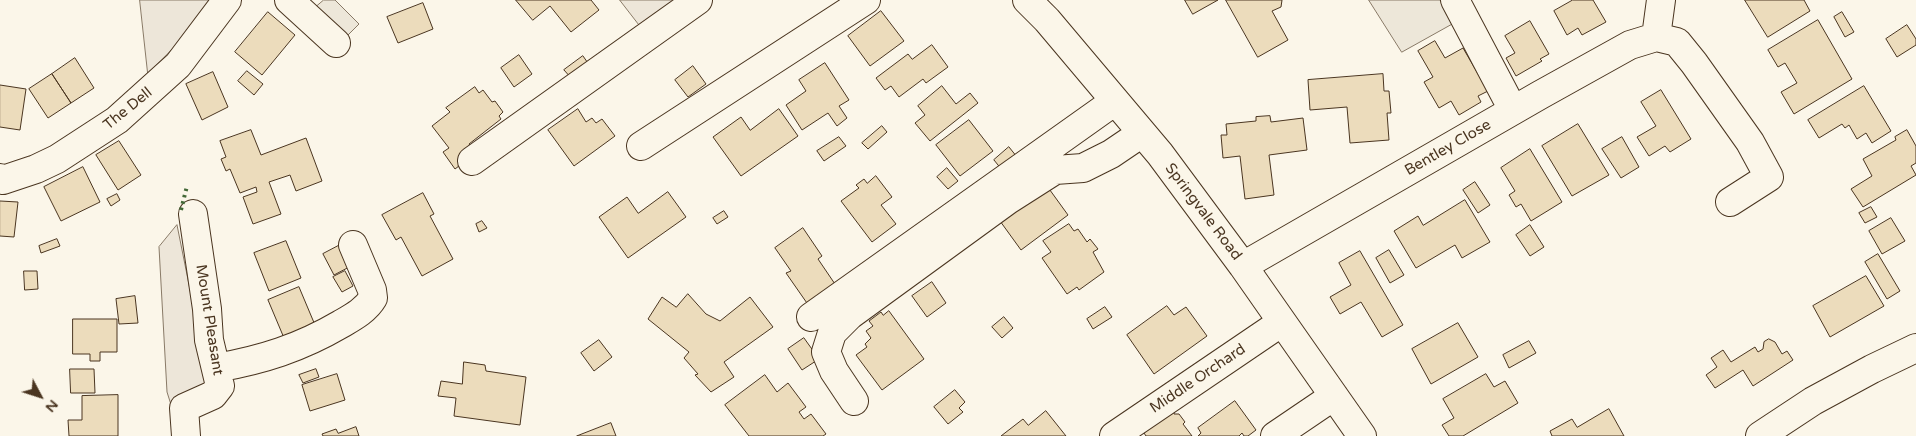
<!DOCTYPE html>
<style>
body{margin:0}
#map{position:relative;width:1916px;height:436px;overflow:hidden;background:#fbf6e9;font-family:"Varela Round",sans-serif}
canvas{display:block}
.north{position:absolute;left:15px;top:371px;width:50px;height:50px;-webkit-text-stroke:4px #fbf6e9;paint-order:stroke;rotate:130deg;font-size:14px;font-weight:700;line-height:20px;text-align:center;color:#4a3520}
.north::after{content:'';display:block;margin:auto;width:18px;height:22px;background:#4a3520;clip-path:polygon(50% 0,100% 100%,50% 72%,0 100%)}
</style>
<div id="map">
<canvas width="1916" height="436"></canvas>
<div class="north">N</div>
</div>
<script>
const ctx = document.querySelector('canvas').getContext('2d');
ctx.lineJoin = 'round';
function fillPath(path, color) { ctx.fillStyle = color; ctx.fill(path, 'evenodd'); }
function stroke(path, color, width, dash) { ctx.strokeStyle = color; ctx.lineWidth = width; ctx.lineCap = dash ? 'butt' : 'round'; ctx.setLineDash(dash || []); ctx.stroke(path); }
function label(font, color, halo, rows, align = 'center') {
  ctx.font = font + ' "Varela Round",sans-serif'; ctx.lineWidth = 4; ctx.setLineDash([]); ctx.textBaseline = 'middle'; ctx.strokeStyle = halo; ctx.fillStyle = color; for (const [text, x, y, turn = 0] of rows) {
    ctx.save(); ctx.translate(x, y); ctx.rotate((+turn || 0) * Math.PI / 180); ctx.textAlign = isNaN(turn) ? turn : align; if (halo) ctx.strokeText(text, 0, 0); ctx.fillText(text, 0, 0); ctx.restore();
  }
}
const green = new Path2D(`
 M 140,0 L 211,0 L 180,41 L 148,74 Z
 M 620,0 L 683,0 L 641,27 Z
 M 177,225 L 210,389 L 173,411 L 167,392 L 159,247 Z`);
const parking = new Path2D(`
 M 324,0 L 335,0 L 359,24 L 346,37 L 316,7 Z
 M 1369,0 L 1440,0 L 1454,23 L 1402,52 Z`);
const building = new Path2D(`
 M 516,0 L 591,0 L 599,10 L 571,32 L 550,6 L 533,20 Z
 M 1185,0 L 1218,0 L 1193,14 Z
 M 1226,0 L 1282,0 L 1281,7 L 1272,11 L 1288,40 L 1258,57 Z
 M 1573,0 L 1593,0 L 1606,22 L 1582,35 L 1578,28 L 1567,35 L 1554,11 Z
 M 1745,0 L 1804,0 L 1810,11 L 1768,37 Z
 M 423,3 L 433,29 L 398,43 L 387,17 Z
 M 881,11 L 904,41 L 870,66 L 848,36 Z
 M 268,12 L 295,35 L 262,75 L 235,52 Z
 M 1842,12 L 1854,32 L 1845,37 L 1834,17 Z
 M 1818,20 L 1852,79 L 1794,114 L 1781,92 L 1797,83 L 1785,63 L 1778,67 L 1768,50 Z
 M 1530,21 L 1549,54 L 1540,59 L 1542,61 L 1516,76 L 1506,58 L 1515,53 L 1505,36 Z
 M 1907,25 L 1916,39 L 1916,45 L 1897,57 L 1886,39 Z
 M 1435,41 L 1445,58 L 1463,48 L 1488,91 L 1478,96 L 1481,102 L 1459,115 L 1451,101 L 1439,108 L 1424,82 L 1433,77 L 1418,51 Z
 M 932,45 L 948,67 L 926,83 L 923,79 L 899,97 L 891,86 L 885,90 L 876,78 L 908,54 L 912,59 Z
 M 519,55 L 532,74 L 514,87 L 501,68 Z
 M 583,56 L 590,66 L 572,79 L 564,70 Z
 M 75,58 L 94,88 L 71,103 L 52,74 Z
 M 825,63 L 849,100 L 839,106 L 847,118 L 837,126 L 828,113 L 802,130 L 786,105 L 806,91 L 799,80 Z
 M 693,66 L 706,84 L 688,97 L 675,80 Z
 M 247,71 L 263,84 L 254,95 L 238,81 Z
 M 213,72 L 228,107 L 202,120 L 186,84 Z
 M 52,74 L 71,103 L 48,118 L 29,89 Z
 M 1383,74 L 1384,91 L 1389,91 L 1391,113 L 1387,113 L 1389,140 L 1350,143 L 1347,107 L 1310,110 L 1308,80 Z
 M 0,85 L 26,89 L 20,130 L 0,127 Z
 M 942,86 L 956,104 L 970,93 L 978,103 L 930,141 L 915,123 L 925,115 L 918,106 Z
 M 1864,86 L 1891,131 L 1872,143 L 1866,133 L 1857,139 L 1849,125 L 1845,128 L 1842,124 L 1819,138 L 1808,120 Z
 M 475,87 L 479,93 L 483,90 L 492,102 L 495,101 L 503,112 L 499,116 L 501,119 L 469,144 L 476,153 L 455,169 L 443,152 L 449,148 L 432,126 L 450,112 L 446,108 Z
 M 1661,90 L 1691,139 L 1670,152 L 1665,146 L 1649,156 L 1637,137 L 1656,126 L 1641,102 Z
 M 578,109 L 586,122 L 592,118 L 596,123 L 602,119 L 615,136 L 574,166 L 548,130 Z
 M 779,109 L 798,136 L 741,176 L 713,137 L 741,117 L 750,130 Z
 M 1270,116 L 1271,122 L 1303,118 L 1307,150 L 1269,155 L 1274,195 L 1245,199 L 1240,156 L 1223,158 L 1221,135 L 1227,135 L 1226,124 L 1256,121 L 1256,117 Z
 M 969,120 L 993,151 L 960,176 L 936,145 Z
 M 1578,124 L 1609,175 L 1572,196 L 1542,146 Z
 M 882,126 L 887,132 L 868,149 L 862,143 Z
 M 251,130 L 261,155 L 306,138 L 322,181 L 296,191 L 290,175 L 269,182 L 281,214 L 253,224 L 243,197 L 257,192 L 256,187 L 240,193 L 230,169 L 226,171 L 221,159 L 226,157 L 220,141 Z
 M 1907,130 L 1916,146 L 1916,163 L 1911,166 L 1916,175 L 1863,207 L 1851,189 L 1872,176 L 1863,159 L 1896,140 L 1895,137 Z
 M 839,137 L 846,146 L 824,161 L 817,151 Z
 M 1622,137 L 1639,167 L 1621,178 L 1602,149 Z
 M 119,141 L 141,175 L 118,190 L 96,155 Z
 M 1009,147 L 1017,157 L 1002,170 L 994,160 Z
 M 1530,149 L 1562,202 L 1531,221 L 1521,204 L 1516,207 L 1509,195 L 1515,191 L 1501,168 Z
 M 83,167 L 100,202 L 61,221 L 44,187 Z
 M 947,168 L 958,181 L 948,189 L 937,177 Z
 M 876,176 L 892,197 L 881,205 L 896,224 L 872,242 L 841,201 L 859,188 L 856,185 L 864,179 L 867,183 Z
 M 1475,182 L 1490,205 L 1478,213 L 1463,190 Z
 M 1047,186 L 1068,215 L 1021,250 L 1000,221 Z
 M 668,192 L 686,217 L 628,258 L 599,217 L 627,197 L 638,213 Z
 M 423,193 L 434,214 L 430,216 L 453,259 L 422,276 L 401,237 L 396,240 L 382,215 Z
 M 117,194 L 120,200 L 111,206 L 107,199 Z
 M 1465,200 L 1490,242 L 1462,258 L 1455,245 L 1416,268 L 1394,231 L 1418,216 L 1423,225 Z
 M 0,201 L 18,202 L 14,237 L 0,236 Z
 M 1871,207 L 1877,217 L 1865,223 L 1859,213 Z
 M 724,211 L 728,217 L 717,224 L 713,218 Z
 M 1891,218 L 1905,241 L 1882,254 L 1869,231 Z
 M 482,221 L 487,228 L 479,232 L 476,224 Z
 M 1069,224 L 1074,231 L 1078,229 L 1087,242 L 1090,239 L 1098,249 L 1093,252 L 1104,272 L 1079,290 L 1077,287 L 1067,294 L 1042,258 L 1051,252 L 1043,241 Z
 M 1530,225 L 1544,247 L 1530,256 L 1516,235 Z
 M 803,228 L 822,256 L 818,259 L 837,287 L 809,306 L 786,273 L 791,271 L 775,248 Z
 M 57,239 L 60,246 L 41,253 L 39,246 Z
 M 286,241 L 301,278 L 269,291 L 254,253 Z
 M 342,244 L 353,265 L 334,275 L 323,254 Z
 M 1389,250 L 1404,275 L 1390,283 L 1376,258 Z
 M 1360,251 L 1403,325 L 1382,337 L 1361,302 L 1340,314 L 1330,297 L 1351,285 L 1339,263 Z
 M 1878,254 L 1900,291 L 1887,299 L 1865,262 Z
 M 24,271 L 37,271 L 38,289 L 25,290 Z
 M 345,271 L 353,286 L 342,292 L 333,277 Z
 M 1866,276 L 1884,306 L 1830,337 L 1813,306 Z
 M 932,282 L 946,303 L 927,317 L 912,296 Z
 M 299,287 L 315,325 L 284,338 L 268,300 Z
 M 688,294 L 706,314 L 720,321 L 750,297 L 773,327 L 724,362 L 734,377 L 711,392 L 695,375 L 698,374 L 684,358 L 689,352 L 648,319 L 662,297 L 676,307 Z
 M 135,296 L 138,323 L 119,324 L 116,299 Z
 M 1167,306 L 1174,315 L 1186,307 L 1207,336 L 1154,374 L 1127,335 Z
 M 1105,307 L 1112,317 L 1093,329 L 1087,319 Z
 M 889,311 L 924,359 L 882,390 L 856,355 L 867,347 L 865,344 L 871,338 L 866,331 L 873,326 L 869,321 L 881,312 L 883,315 Z
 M 1004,317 L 1013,328 L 1002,338 L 992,327 Z
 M 73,319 L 117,319 L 117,352 L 100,352 L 100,361 L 90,361 L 90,354 L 73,354 Z
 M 1458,323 L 1478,357 L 1431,384 L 1412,349 Z
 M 804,338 L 819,359 L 802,370 L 788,349 Z
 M 1769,339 L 1775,342 L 1782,354 L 1787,351 L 1793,360 L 1753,386 L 1743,370 L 1715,388 L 1706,375 L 1717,367 L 1711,358 L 1723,350 L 1731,362 L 1755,347 L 1758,352 L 1763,349 L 1764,342 Z
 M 599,340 L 612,357 L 594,371 L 581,353 Z
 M 1529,341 L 1536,353 L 1509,368 L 1503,355 Z
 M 464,362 L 485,365 L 486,371 L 526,377 L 520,425 L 454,416 L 456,398 L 438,396 L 441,381 L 462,384 Z
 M 70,369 L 94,369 L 95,393 L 71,393 Z
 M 316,369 L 319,377 L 303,383 L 299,375 Z
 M 337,374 L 345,400 L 310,411 L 302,385 Z
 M 1486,374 L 1494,387 L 1505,381 L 1518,403 L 1463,436 L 1449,436 L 1442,425 L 1454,418 L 1443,399 Z
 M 765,375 L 777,392 L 788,383 L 806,407 L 799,412 L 804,419 L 811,414 L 826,434 L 823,436 L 749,436 L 725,405 Z
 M 955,390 L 965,402 L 959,408 L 963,412 L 948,424 L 934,407 Z
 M 118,395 L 118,436 L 69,436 L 68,420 L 82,420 L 82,396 Z
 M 1235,401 L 1256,430 L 1248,436 L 1244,436 L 1242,433 L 1239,436 L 1198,436 L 1201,433 L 1198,428 Z
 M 1609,409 L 1624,436 L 1552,436 L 1550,431 L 1572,419 L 1577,427 Z
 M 1046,411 L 1066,436 L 1001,436 L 1023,419 L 1028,425 Z
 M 1174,411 L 1174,414 L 1179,414 L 1185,422 L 1183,424 L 1192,436 L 1146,436 L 1144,433 Z
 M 611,423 L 616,436 L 577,436 Z
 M 356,427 L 359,436 L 323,436 L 322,434 L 336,429 L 338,433 Z`);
const minor = new Path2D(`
 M 289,0 L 336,43
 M 1027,0 L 1047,20 L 1160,154 L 1243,266 L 1362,436
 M 1455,0 L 1513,110
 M 1656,37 L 1661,0
 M 641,146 L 866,0
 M 472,161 L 698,0
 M 0,178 L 3,180 L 36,169 L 57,159 L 117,120 L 178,65 L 227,0
 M 1243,266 L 1540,95 L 1630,45 L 1656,37 L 1677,42 L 1694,63 L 1750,142 L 1769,177 L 1730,202
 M 811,317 L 1115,101
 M 216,368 C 262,360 300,348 341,324 C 353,317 366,310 373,298 L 372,290 L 353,245
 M 854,401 L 834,371 L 826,352 L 832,333 L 850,315 L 1008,200 L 1055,170 L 1083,168 L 1111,154 L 1142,133
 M 186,436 L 184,408 L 213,395 L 220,386 L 209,340 L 207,309 L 193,214
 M 1114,436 L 1282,322
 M 1275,436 L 1334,396
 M 1760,436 L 1813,401 L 1872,369 L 1916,348`);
const hedge = new Path2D(`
 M 181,210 L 187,186`);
const streetNames = [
 ["The Dell",128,109,-39],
 ["Bentley Close",1448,148,-30],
 ["Springvale Road",1203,212,53],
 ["Mount Pleasant",209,320,81],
 ["Middle Orchard",1198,379,-34]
];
fillPath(green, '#ede6d9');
stroke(green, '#887966', 1);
fillPath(parking, '#ede7d9');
stroke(parking, '#887966', 1);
fillPath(building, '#ecdcbc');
stroke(building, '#4a3520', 1);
stroke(minor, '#4a3520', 30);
stroke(minor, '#fbf6e9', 28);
stroke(hedge, '#436837', 4, [2.5, 4]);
label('15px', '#4a3520', '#fbf6e9', streetNames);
</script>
